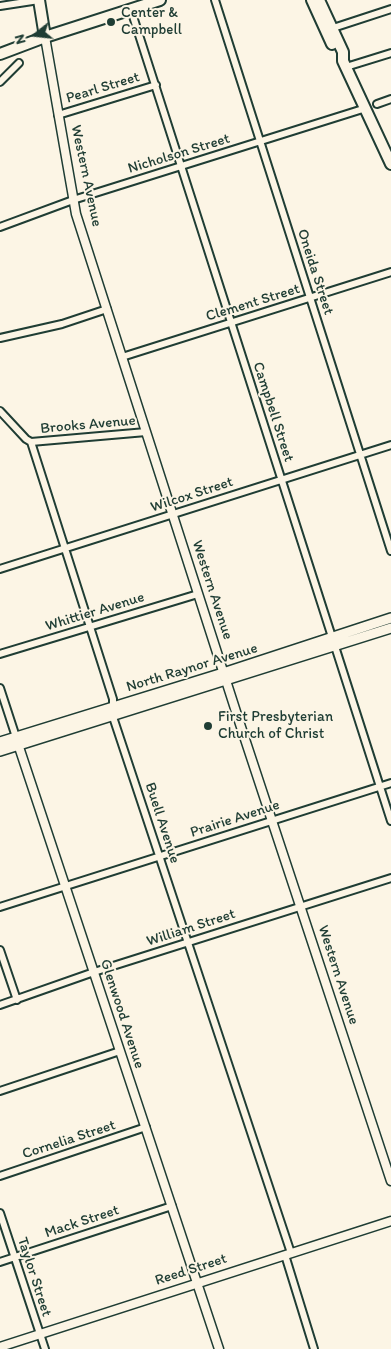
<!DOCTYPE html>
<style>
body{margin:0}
#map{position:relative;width:391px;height:1349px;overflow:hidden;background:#fcf5e5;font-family:Itim,sans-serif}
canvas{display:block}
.north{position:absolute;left:10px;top:10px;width:50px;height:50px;-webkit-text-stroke:4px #fcf5e5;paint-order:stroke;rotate:254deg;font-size:14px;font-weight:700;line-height:20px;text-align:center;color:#1f3d34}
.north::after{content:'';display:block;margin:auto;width:18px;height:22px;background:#1f3d34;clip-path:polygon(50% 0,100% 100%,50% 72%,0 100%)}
</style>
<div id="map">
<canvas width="391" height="1349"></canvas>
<div class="north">N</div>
</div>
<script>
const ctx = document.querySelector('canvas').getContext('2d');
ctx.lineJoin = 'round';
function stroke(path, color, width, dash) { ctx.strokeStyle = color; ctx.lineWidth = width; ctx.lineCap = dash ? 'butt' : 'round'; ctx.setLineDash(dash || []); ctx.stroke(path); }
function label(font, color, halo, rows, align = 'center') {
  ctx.font = font + ' Itim,sans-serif'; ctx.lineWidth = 4; ctx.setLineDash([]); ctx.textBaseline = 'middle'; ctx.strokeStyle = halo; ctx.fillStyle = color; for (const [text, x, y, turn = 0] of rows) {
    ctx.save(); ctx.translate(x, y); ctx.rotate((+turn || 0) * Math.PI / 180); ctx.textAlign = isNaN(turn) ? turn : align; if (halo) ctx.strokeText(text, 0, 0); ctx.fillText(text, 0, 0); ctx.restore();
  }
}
const minor = new Path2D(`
 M 215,0 L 391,551
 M 0,6 L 39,0
 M 131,10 L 391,821
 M 330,29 L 391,9
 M 346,67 L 391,53
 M 0,82 L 19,63
 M 377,104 L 391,99
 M 58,115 L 156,85
 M 0,227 L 73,200 L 366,108
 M 0,338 L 62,324 L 107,309
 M 122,357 L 391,272
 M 0,411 L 26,439 L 31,442 L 113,699 L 113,717 L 291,1253
 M 31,442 L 146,432
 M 0,569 L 391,445
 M 0,654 L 198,594
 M 0,688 L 16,737
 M 0,907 L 391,783
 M 0,950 L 17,1000
 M 0,1005 L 94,972 L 391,878
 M 0,1091 L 120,1051
 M 0,1176 L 146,1127
 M 0,1213 L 45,1349
 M 285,1255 L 314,1349
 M 0,1262 L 172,1206`);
const tertiary = new Path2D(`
 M 45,37 L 76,214 L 239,721 L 391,1181
 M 17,741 L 219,1349
 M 0,1347 L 391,1221`);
const secondary = new Path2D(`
 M 0,742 L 223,673 L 391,618
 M 0,751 L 391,628`);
const primary = new Path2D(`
 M 39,0 L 45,37
 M 312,0 L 332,44
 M 319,0 L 343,52 L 343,61 L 391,164
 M 0,54 L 45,37 L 160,0`);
const markers = [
 [111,22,5,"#1f3d34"],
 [208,726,5,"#1f3d34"]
];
const poiNames = [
 ["Center &",121,13],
 ["Campbell",121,30],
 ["First Presbyterian",218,717],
 ["Church of Christ",218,734]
];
const streetNames = [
 ["Pearl Street",103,88,-17],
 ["Nicholson Street",179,154,-17],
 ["Western Avenue",86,176,78],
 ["Oneida Street",315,272,72],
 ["Clement Street",253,303,-17],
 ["Campbell Street",273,412,72],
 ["Brooks Avenue",88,425,-5],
 ["Wilcox Street",192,495,-18],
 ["Western Avenue",212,590,72],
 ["Whittier Avenue",95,612,-17],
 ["North Raynor Avenue",192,668,-17],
 ["Prairie Avenue",235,819,-18],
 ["Buell Avenue",162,823,72],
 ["William Street",191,928,-18],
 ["Western Avenue",338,975,72],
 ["Glenwood Avenue",122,1014,72],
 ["Cornelia Street",69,1140,-18],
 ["Mack Street",82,1222,-18],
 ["Reed Street",191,1270,-18],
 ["Taylor Street",34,1277,72]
];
stroke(minor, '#1f3d34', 10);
stroke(tertiary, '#1f3d34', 11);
stroke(secondary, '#1f3d34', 12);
stroke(primary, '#1f3d34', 14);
stroke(minor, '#fcf5e5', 6);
stroke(tertiary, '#fcf5e5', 8);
stroke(secondary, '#fcf5e5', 9);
stroke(primary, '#fcf5e5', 10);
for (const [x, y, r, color] of markers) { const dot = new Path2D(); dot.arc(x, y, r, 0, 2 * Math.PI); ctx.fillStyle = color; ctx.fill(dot); stroke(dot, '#fcf5e5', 2); }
label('15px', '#1f3d34', '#fcf5e5', poiNames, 'left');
label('15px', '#1f3d34', '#fcf5e5', streetNames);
</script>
